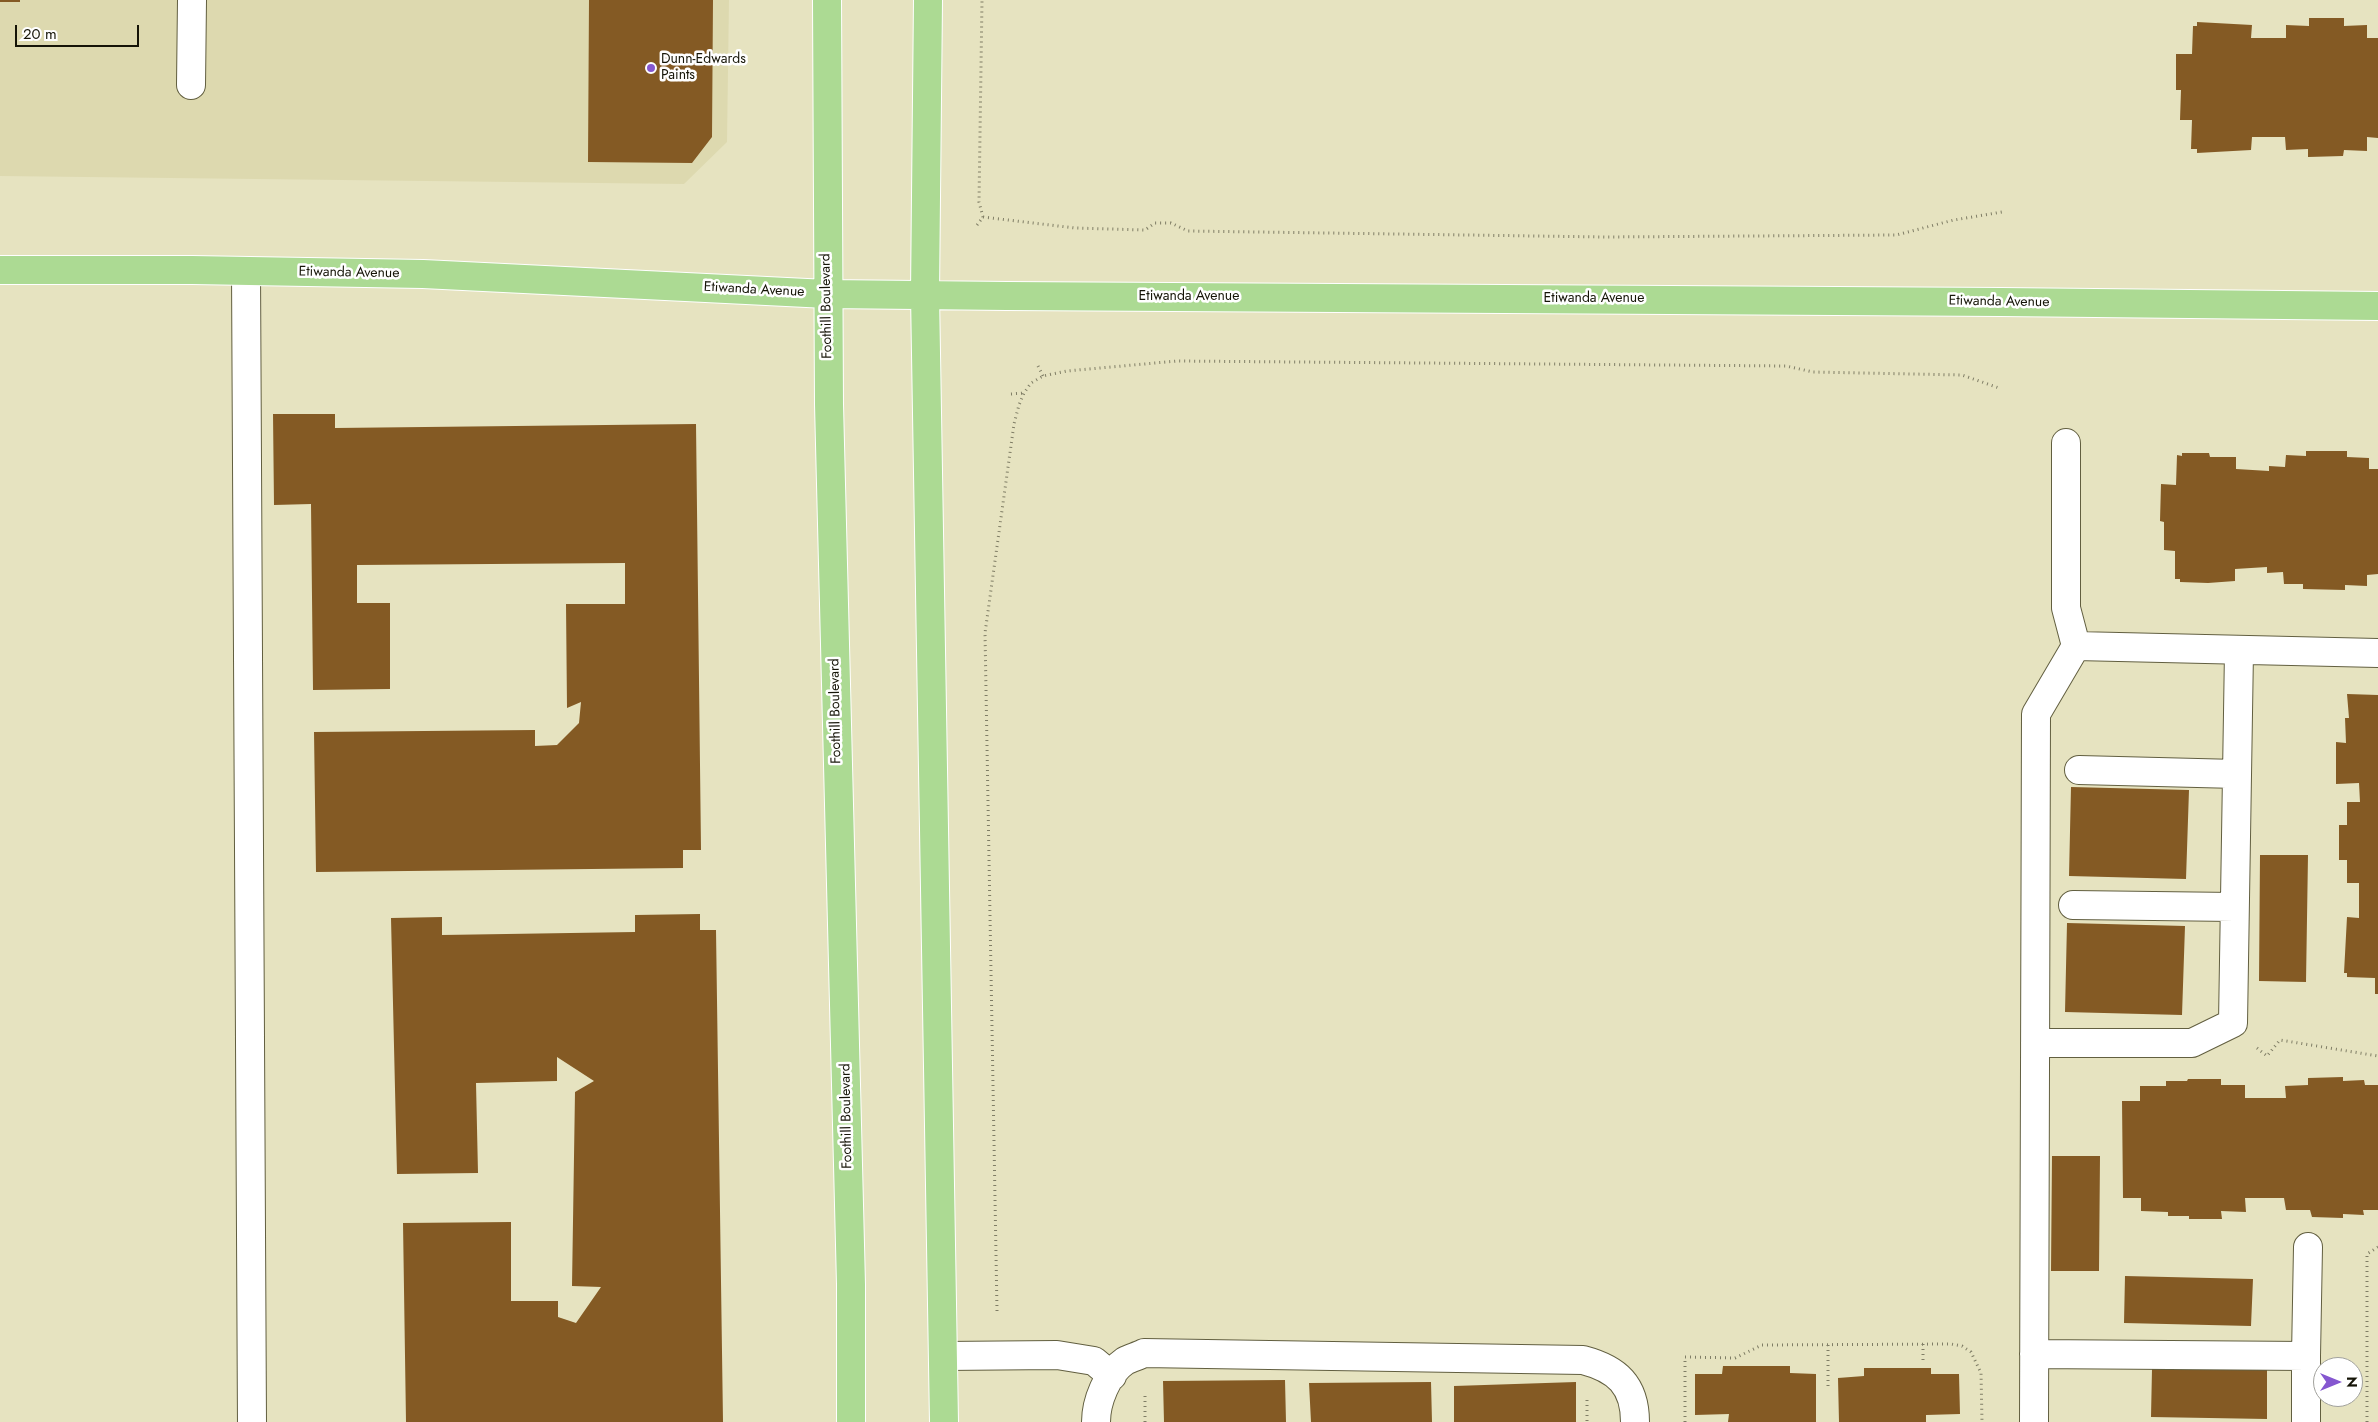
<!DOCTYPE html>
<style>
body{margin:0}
#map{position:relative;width:2378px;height:1422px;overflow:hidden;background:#e6e3c0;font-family:Jost,sans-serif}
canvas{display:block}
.north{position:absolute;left:2313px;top:1357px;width:50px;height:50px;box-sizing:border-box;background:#fff;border:1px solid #a1a19c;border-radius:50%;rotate:90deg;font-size:14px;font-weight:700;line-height:20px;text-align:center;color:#151407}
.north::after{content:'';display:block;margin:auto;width:18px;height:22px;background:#8557d0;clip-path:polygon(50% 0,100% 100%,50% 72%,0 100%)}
.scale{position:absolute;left:15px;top:25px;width:124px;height:22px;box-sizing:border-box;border:2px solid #151407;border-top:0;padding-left:6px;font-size:15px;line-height:18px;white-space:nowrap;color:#151407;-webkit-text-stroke:4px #fff;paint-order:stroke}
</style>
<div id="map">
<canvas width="2378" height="1422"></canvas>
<div class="north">N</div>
<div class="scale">20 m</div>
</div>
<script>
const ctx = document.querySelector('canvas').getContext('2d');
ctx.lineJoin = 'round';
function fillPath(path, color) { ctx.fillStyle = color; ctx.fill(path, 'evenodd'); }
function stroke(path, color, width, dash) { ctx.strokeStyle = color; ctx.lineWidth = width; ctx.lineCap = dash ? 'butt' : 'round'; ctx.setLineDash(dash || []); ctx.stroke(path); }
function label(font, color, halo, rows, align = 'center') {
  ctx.font = font + ' Jost,sans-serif'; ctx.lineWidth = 5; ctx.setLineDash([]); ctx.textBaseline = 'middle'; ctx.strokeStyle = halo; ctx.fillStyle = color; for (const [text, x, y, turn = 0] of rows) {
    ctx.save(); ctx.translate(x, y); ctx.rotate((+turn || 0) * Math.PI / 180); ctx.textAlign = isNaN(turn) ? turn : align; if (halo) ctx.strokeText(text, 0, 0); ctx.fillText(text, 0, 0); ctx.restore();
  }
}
const built = new Path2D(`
 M 0,0 L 729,0 L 727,142 L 684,184 L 0,176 Z`);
const building = new Path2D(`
 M 0,0 L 20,0 L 20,2 L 0,2 Z
 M 589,0 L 713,0 L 712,137 L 692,163 L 588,162 Z
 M 2309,18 L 2344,18 L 2344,26 L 2367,25 L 2367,38 L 2378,38 L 2378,138 L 2367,137 L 2367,151 L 2344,150 L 2343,156 L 2308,157 L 2308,149 L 2286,150 L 2285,137 L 2252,137 L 2251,150 L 2197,153 L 2197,149 L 2191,149 L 2192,120 L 2180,120 L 2181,90 L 2176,90 L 2176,54 L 2192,54 L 2193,26 L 2197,26 L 2197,22 L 2252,25 L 2251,38 L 2286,38 L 2286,25 L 2309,26 Z
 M 273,414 L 335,414 L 335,428 L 696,424 L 701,850 L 683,850 L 683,868 L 316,872 L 314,732 L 535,730 L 535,746 L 557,745 L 579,723 L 581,702 L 567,708 L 566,604 L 625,604 L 625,563 L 357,565 L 357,603 L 390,603 L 390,689 L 313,690 L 311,504 L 274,505 Z
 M 2306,451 L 2347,451 L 2347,457 L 2369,458 L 2369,469 L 2378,469 L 2378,574 L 2367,575 L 2367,586 L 2345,585 L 2345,590 L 2303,589 L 2303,584 L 2284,584 L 2283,572 L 2267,573 L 2267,567 L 2235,569 L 2235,581 L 2208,583 L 2180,582 L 2180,579 L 2175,579 L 2175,551 L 2164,550 L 2164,522 L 2160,521 L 2161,484 L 2176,485 L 2177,455 L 2182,456 L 2182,453 L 2209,453 L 2210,457 L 2236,457 L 2236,469 L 2269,471 L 2269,466 L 2285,467 L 2286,455 L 2306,456 Z
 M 2347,694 L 2378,695 L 2378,994 L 2375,994 L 2375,978 L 2347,977 L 2347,973 L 2344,973 L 2347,917 L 2359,918 L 2359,883 L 2347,883 L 2347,860 L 2339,860 L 2339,825 L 2347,825 L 2347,802 L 2360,802 L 2359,783 L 2336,784 L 2336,742 L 2346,743 L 2345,718 L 2349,718 Z
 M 2071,787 L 2189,790 L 2186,879 L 2069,876 Z
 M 2260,855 L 2308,855 L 2306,982 L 2259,981 Z
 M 700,914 L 700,930 L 716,930 L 723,1422 L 406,1422 L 403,1223 L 511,1222 L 511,1301 L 558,1301 L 558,1317 L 576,1323 L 601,1287 L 572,1286 L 575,1092 L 594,1081 L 557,1057 L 557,1081 L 476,1083 L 478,1173 L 397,1174 L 391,918 L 442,917 L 442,935 L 635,932 L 635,915 Z
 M 2067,923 L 2185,926 L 2182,1015 L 2065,1012 Z
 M 2343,1077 L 2343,1081 L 2364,1080 L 2365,1085 L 2378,1085 L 2378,1210 L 2363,1210 L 2364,1215 L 2343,1214 L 2343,1218 L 2312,1217 L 2310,1210 L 2286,1210 L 2284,1198 L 2245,1198 L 2246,1212 L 2221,1211 L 2222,1219 L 2189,1219 L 2189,1216 L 2168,1216 L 2168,1212 L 2141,1211 L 2141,1198 L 2123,1198 L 2122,1101 L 2140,1101 L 2140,1086 L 2166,1086 L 2166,1081 L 2187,1081 L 2188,1079 L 2221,1079 L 2221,1085 L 2245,1085 L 2245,1098 L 2286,1098 L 2285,1086 L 2308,1085 L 2308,1078 Z
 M 2052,1156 L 2100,1156 L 2099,1271 L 2051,1271 Z
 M 2125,1276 L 2253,1279 L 2251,1326 L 2124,1323 Z
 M 1723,1366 L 1790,1366 L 1790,1373 L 1816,1374 L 1816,1422 L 1728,1422 L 1729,1414 L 1695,1415 L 1695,1374 L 1722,1374 Z
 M 1864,1368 L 1931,1368 L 1931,1374 L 1959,1374 L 1960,1414 L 1926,1415 L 1926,1422 L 1839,1422 L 1838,1378 L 1864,1376 Z
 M 2152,1369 L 2267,1370 L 2267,1419 L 2151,1417 Z
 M 1285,1380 L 1286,1422 L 1164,1422 L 1163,1381 Z
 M 1431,1382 L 1432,1422 L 1311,1422 L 1309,1383 Z
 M 1576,1382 L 1576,1422 L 1454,1422 L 1454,1386 Z`);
const path = new Path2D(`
 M 983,217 L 1075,228 L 1145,230 L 1155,223 L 1171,223 L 1188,231 L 1605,237 L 1896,235 L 1954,220 L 2002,212
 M 977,225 L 983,217 L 979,202 L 982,0
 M 1038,366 L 1043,376
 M 1011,394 L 1024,393
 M 2257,1048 L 2267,1056 L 2280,1040 L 2378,1056
 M 997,1311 L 985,633 L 1014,424 L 1019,405 L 1024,393 L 1031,383 L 1043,376 L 1067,371 L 1177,361 L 1786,366 L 1813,372 L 1962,375 L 1999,388
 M 1923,1344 L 1923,1364
 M 1828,1345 L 1828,1386
 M 1587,1400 L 1587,1422
 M 1145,1422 L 1145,1393
 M 1685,1422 L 1685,1357 L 1735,1358 L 1762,1345 L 1951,1344 L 1962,1346 L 1971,1352 L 1981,1373 L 1982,1422
 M 2367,1422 L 2367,1254 L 2378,1247`);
const minor = new Path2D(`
 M 191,85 L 192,0
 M 246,271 L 252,1422
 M 2076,646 L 2378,653
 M 2079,770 L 2237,774
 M 2073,905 L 2234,907
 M 2035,1043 L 2192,1043 L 2233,1023 L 2239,651
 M 2034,1354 L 2306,1356 L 2306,1422
 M 944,1356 L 1057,1355 L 1094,1361 L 1112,1376
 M 2306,1356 L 2308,1247
 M 1096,1422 C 1096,1402 1107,1373 1125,1361 C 1131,1358 1138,1356 1144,1353 L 1583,1360 C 1617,1369 1635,1385 1635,1422
 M 2034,1422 L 2036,714 L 2076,646 L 2066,608 L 2066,443`);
const major = new Path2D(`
 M 827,0 L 829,404 L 851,1284 L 851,1422
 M 928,0 L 925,294 L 944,1422
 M 0,270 L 192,270 L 423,274 L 827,294 L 1007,296 L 2001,302 L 2378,306`);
const markers = [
 [651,68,5,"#8557d0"]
];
const poiNames = [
 ["Dunn-Edwards",661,60],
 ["Paints",661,76]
];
const streetNames = [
 ["Etiwanda Avenue",349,273,1],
 ["Etiwanda Avenue",754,290,3],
 ["Etiwanda Avenue",1189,297],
 ["Etiwanda Avenue",1594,299],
 ["Etiwanda Avenue",1999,302,1],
 ["Foothill Boulevard",827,306,-91],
 ["Foothill Boulevard",836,711,-91],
 ["Foothill Boulevard",847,1116,-91]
];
fillPath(built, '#ddd9af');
fillPath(building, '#845a24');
stroke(minor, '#625f40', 30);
stroke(major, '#fff', 30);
stroke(path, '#7f7d65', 3, [1, 4]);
stroke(minor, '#fff', 28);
stroke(major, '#acda93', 28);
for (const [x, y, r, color] of markers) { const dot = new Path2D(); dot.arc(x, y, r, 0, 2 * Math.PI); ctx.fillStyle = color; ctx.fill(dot); stroke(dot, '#fff', 2); }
label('14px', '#151407', '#fff', poiNames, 'left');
label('14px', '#151407', '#fff', streetNames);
</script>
